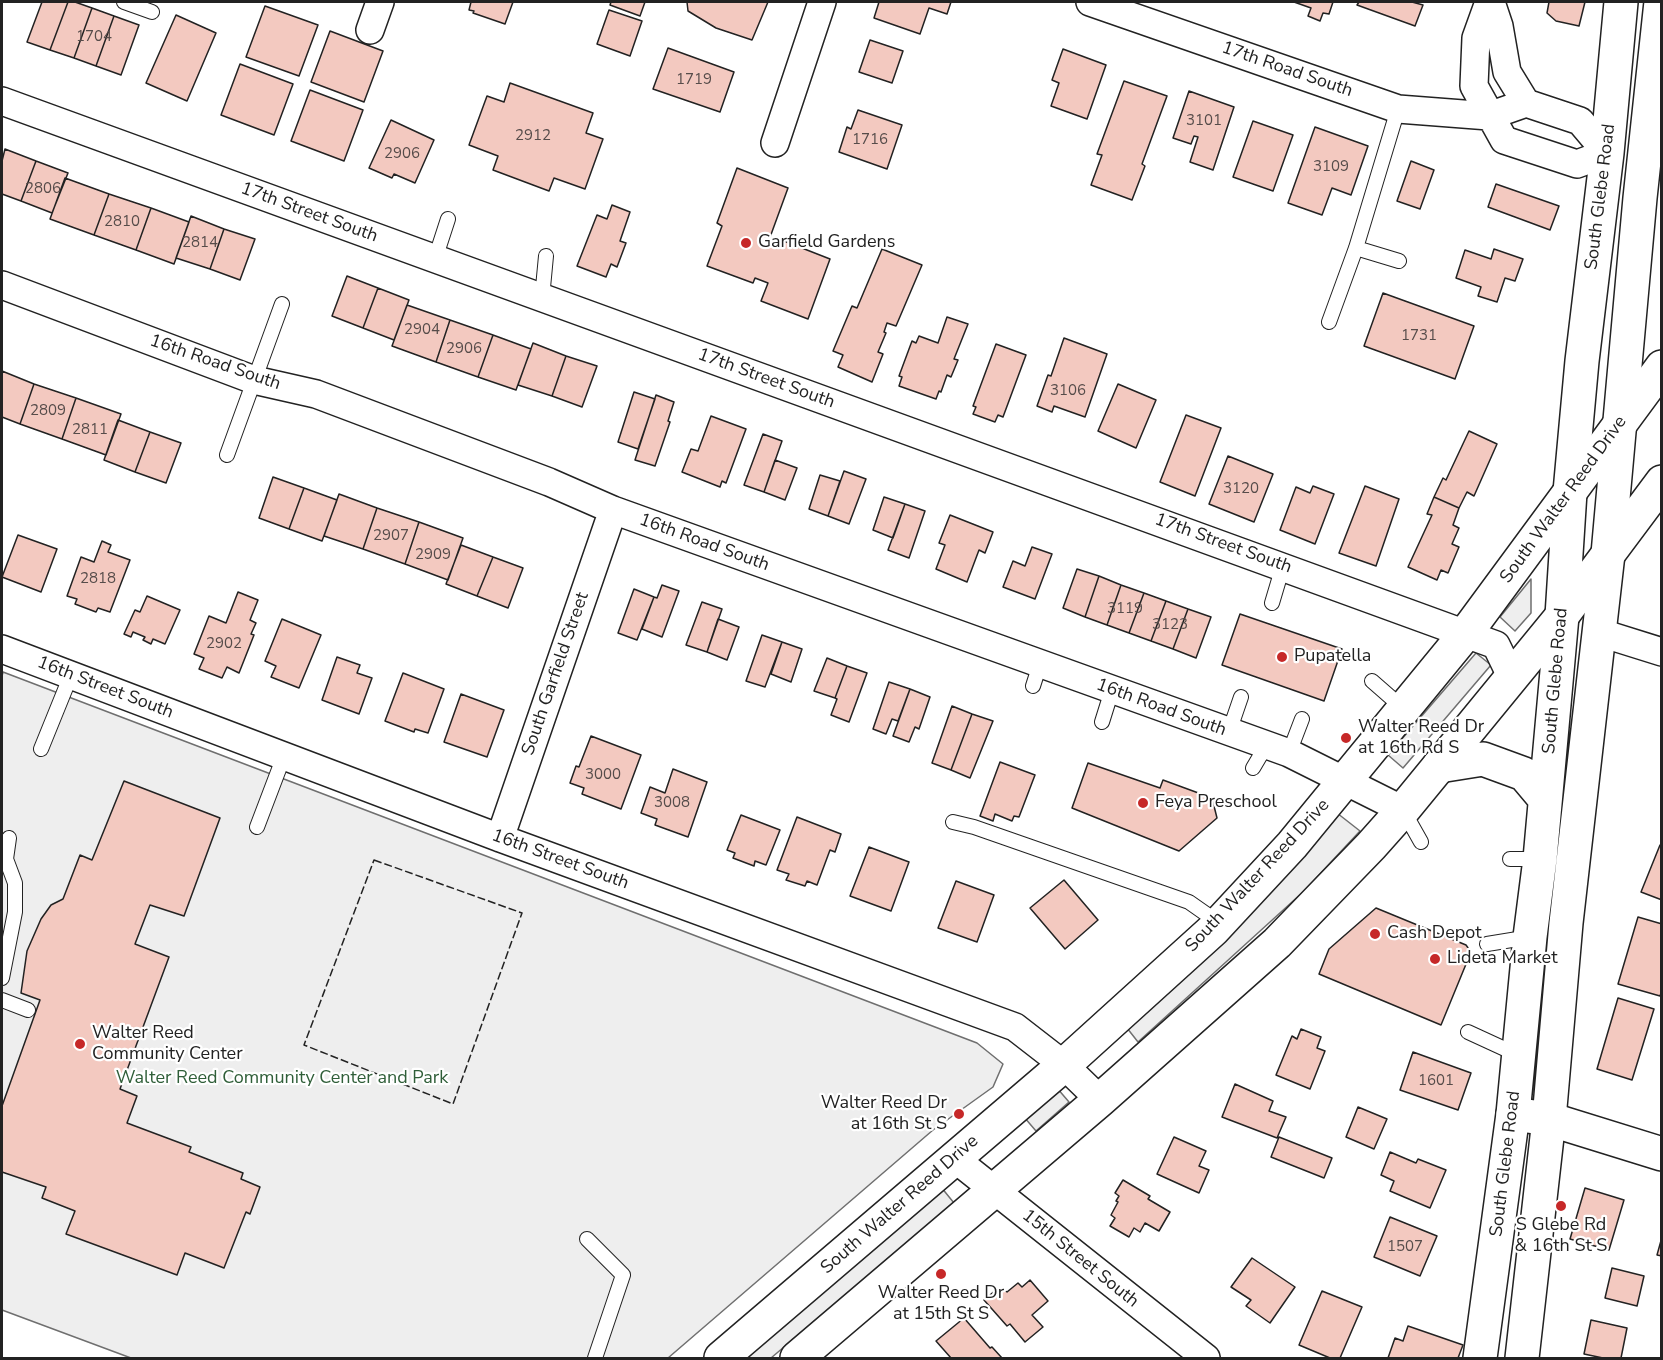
<!DOCTYPE html>
<style>
body{margin:0}
#map{position:relative;width:1663px;height:1360px;overflow:hidden;background:#fff;font-family:"Nunito Sans",sans-serif}
canvas{display:block}
.frame{position:absolute;inset:0;border:3px solid #222;pointer-events:none}
</style>
<div id="map">
<canvas width="1663" height="1360"></canvas>
<div class="frame"></div>
</div>
<script>
const ctx = document.querySelector('canvas').getContext('2d');
ctx.lineJoin = 'round';
function fillPath(path, color) { ctx.fillStyle = color; ctx.fill(path, 'evenodd'); }
function stroke(path, color, width, dash) { ctx.strokeStyle = color; ctx.lineWidth = width; ctx.lineCap = dash ? 'butt' : 'round'; ctx.setLineDash(dash || []); ctx.stroke(path); }
function label(font, color, halo, rows, align = 'center') {
  ctx.font = font + ' "Nunito Sans",sans-serif'; ctx.lineWidth = 4.5; ctx.setLineDash([]); ctx.textBaseline = 'middle'; ctx.strokeStyle = halo; ctx.fillStyle = color; for (const [text, x, y, turn = 0] of rows) {
    ctx.save(); ctx.translate(x, y); ctx.rotate((+turn || 0) * Math.PI / 180); ctx.textAlign = isNaN(turn) ? turn : align; if (halo) ctx.strokeText(text, 0, 0); ctx.fillText(text, 0, 0); ctx.restore();
  }
}
const green = new Path2D(`
 M 1531,579 L 1531,613 L 1515,631 L 1500,617 Z
 M 1476,653 L 1491,665 L 1403,768 L 1388,755 Z
 M 3,672 L 977,1043 L 1003,1064 L 993,1087 L 933,1130 L 668,1358 L 131,1358 L 2,1310 L 2,676 Z
 M 1337,813 L 1360,831 L 1303,892 L 1138,1042 L 1127,1028 Z
 M 1057,1088 L 1069,1102 L 1036,1131 L 1024,1117 Z
 M 941,1187 L 954,1203 L 771,1358 L 741,1358 Z`);
const building = new Path2D(`
 M 42,2 L 68,2 L 50,50 L 27,42 Z
 M 68,2 L 75,2 L 92,8 L 74,58 L 50,50 Z
 M 471,2 L 513,2 L 505,24 L 473,13 L 474,11 L 469,10 Z
 M 611,2 L 645,2 L 640,16 L 610,5 Z
 M 687,2 L 768,2 L 752,40 L 716,28 L 688,11 Z
 M 879,2 L 951,2 L 947,14 L 929,8 L 920,34 L 874,18 Z
 M 1294,2 L 1333,2 L 1329,14 L 1323,13 L 1320,21 L 1308,16 L 1311,8 Z
 M 1359,2 L 1412,2 L 1423,5 L 1415,26 L 1357,5 Z
 M 1549,2 L 1585,2 L 1579,26 L 1556,21 L 1547,13 Z
 M 265,6 L 318,25 L 299,76 L 246,57 Z
 M 92,8 L 114,16 L 96,66 L 74,58 Z
 M 609,10 L 642,21 L 630,56 L 597,44 Z
 M 176,15 L 216,33 L 187,101 L 146,83 Z
 M 114,16 L 139,25 L 121,75 L 96,66 Z
 M 330,31 L 383,51 L 364,102 L 311,82 Z
 M 870,40 L 903,51 L 892,83 L 859,72 Z
 M 668,48 L 734,72 L 720,112 L 653,89 Z
 M 1063,49 L 1106,65 L 1087,119 L 1051,106 L 1059,83 L 1052,80 Z
 M 240,64 L 293,84 L 274,135 L 221,115 Z
 M 1124,81 L 1167,96 L 1142,164 L 1145,166 L 1132,200 L 1091,185 L 1102,155 L 1097,154 Z
 M 510,83 L 593,113 L 586,133 L 603,139 L 585,189 L 554,178 L 549,191 L 493,170 L 498,156 L 469,145 L 487,96 L 504,102 Z
 M 310,90 L 363,110 L 344,161 L 291,141 Z
 M 1189,91 L 1234,107 L 1213,170 L 1190,162 L 1198,137 L 1194,136 L 1191,144 L 1173,138 Z
 M 858,110 L 902,125 L 887,169 L 839,152 L 847,127 L 851,129 Z
 M 391,120 L 434,140 L 415,183 L 394,174 L 392,178 L 369,168 Z
 M 1253,121 L 1293,135 L 1273,191 L 1233,177 Z
 M 1315,127 L 1368,146 L 1351,195 L 1332,188 L 1322,215 L 1288,203 Z
 M 5,149 L 36,161 L 21,201 L 2,194 L 2,161 Z
 M 36,161 L 68,173 L 52,213 L 21,201 Z
 M 1411,161 L 1434,170 L 1420,209 L 1397,201 Z
 M 737,168 L 788,188 L 769,240 L 782,245 L 784,241 L 830,259 L 808,319 L 761,301 L 768,283 L 755,278 L 753,283 L 707,266 L 722,226 L 717,223 Z
 M 65,178 L 109,194 L 94,235 L 50,219 Z
 M 1496,184 L 1559,206 L 1550,230 L 1488,207 Z
 M 109,194 L 151,208 L 136,250 L 94,235 Z
 M 612,205 L 630,212 L 620,241 L 626,243 L 617,267 L 611,264 L 606,277 L 577,266 L 597,215 L 607,219 Z
 M 151,208 L 189,222 L 174,264 L 136,250 Z
 M 191,216 L 224,229 L 210,269 L 176,258 Z
 M 224,229 L 255,239 L 240,280 L 210,269 Z
 M 882,249 L 922,265 L 896,326 L 887,323 L 884,332 L 886,333 L 878,352 L 883,354 L 872,382 L 838,367 L 843,355 L 833,351 L 852,306 L 857,308 Z
 M 1494,249 L 1523,259 L 1515,281 L 1505,278 L 1497,302 L 1478,296 L 1481,287 L 1456,278 L 1465,250 L 1491,259 Z
 M 347,276 L 378,288 L 363,328 L 332,316 Z
 M 378,288 L 409,300 L 394,340 L 363,328 Z
 M 1383,293 L 1474,326 L 1455,379 L 1364,346 Z
 M 407,305 L 450,320 L 436,362 L 392,346 Z
 M 947,317 L 968,324 L 954,359 L 958,360 L 951,377 L 947,375 L 941,392 L 939,391 L 936,399 L 899,386 L 902,377 L 899,376 L 912,341 L 916,343 L 919,336 L 938,343 Z
 M 450,320 L 493,335 L 478,377 L 436,362 Z
 M 493,335 L 531,349 L 516,390 L 478,377 Z
 M 1064,338 L 1107,354 L 1085,417 L 1054,406 L 1052,412 L 1037,406 L 1048,375 L 1051,376 Z
 M 533,343 L 566,356 L 552,396 L 518,385 Z
 M 996,344 L 1026,355 L 1003,417 L 998,415 L 995,422 L 973,414 L 976,407 L 973,406 Z
 M 566,356 L 597,366 L 582,407 L 552,396 Z
 M 2,371 L 34,384 L 20,424 L 2,417 Z
 M 34,384 L 76,398 L 62,439 L 20,424 Z
 M 1118,384 L 1156,400 L 1136,448 L 1098,431 Z
 M 634,392 L 655,399 L 638,449 L 618,442 Z
 M 656,395 L 674,402 L 668,421 L 670,422 L 655,466 L 635,460 Z
 M 76,398 L 121,414 L 106,455 L 62,439 Z
 M 1186,415 L 1221,428 L 1195,496 L 1160,482 Z
 M 711,416 L 746,429 L 726,483 L 722,481 L 720,487 L 682,472 L 691,449 L 698,451 Z
 M 118,420 L 150,432 L 135,472 L 104,460 Z
 M 1469,431 L 1497,444 L 1474,496 L 1467,492 L 1459,508 L 1434,497 L 1443,478 L 1446,480 Z
 M 150,432 L 181,443 L 166,483 L 135,472 Z
 M 763,434 L 782,441 L 764,492 L 744,485 Z
 M 1228,456 L 1273,474 L 1254,522 L 1209,504 Z
 M 775,460 L 797,468 L 785,500 L 764,492 Z
 M 844,471 L 866,479 L 849,524 L 828,516 Z
 M 820,475 L 840,481 L 828,516 L 809,509 Z
 M 273,477 L 304,488 L 289,529 L 259,518 Z
 M 1313,486 L 1334,494 L 1315,544 L 1280,530 L 1296,487 L 1310,493 Z
 M 1365,486 L 1399,499 L 1376,566 L 1339,553 Z
 M 304,488 L 337,500 L 322,541 L 289,529 Z
 M 339,494 L 377,508 L 363,549 L 324,536 Z
 M 884,497 L 905,504 L 893,538 L 873,530 Z
 M 1434,497 L 1459,508 L 1453,525 L 1459,528 L 1452,544 L 1459,547 L 1448,573 L 1441,570 L 1437,580 L 1408,567 L 1432,515 L 1427,514 Z
 M 905,504 L 925,511 L 909,558 L 888,550 Z
 M 377,508 L 419,522 L 405,564 L 363,549 Z
 M 950,515 L 993,532 L 985,553 L 979,550 L 967,582 L 936,569 L 945,545 L 939,543 Z
 M 419,522 L 463,538 L 448,580 L 405,564 Z
 M 18,535 L 57,549 L 41,592 L 2,577 Z
 M 102,541 L 111,545 L 108,552 L 130,560 L 110,612 L 98,608 L 96,612 L 75,604 L 77,599 L 67,596 L 81,557 L 94,562 Z
 M 461,545 L 493,557 L 477,596 L 446,584 Z
 M 1032,547 L 1052,554 L 1035,599 L 1003,587 L 1013,561 L 1025,566 Z
 M 493,557 L 523,568 L 508,608 L 477,596 Z
 M 1077,569 L 1099,576 L 1085,617 L 1063,608 Z
 M 1099,576 L 1121,585 L 1107,625 L 1085,617 Z
 M 662,585 L 679,591 L 662,637 L 642,629 L 654,597 L 657,598 Z
 M 1121,585 L 1144,593 L 1129,633 L 1107,625 Z
 M 634,589 L 654,597 L 637,640 L 618,633 Z
 M 238,592 L 258,600 L 250,620 L 256,623 L 251,634 L 254,635 L 239,673 L 227,667 L 222,678 L 199,669 L 204,658 L 194,654 L 209,616 L 226,623 Z
 M 1144,593 L 1166,601 L 1151,641 L 1129,633 Z
 M 147,596 L 180,610 L 165,644 L 153,639 L 151,644 L 143,640 L 145,637 L 133,632 L 131,637 L 124,634 L 135,610 L 140,612 Z
 M 1166,601 L 1188,609 L 1173,649 L 1151,641 Z
 M 702,602 L 722,609 L 707,652 L 686,645 Z
 M 1188,609 L 1211,617 L 1196,658 L 1173,649 Z
 M 1240,614 L 1342,649 L 1324,701 L 1222,665 Z
 M 282,619 L 321,635 L 299,688 L 271,677 L 276,666 L 265,661 Z
 M 718,619 L 739,627 L 727,660 L 707,652 Z
 M 762,635 L 782,642 L 765,687 L 746,681 Z
 M 782,642 L 802,649 L 791,682 L 771,674 Z
 M 337,657 L 360,665 L 357,673 L 372,678 L 359,714 L 322,700 Z
 M 827,658 L 847,666 L 835,698 L 814,691 Z
 M 847,666 L 867,673 L 849,722 L 831,715 L 837,699 L 835,698 Z
 M 403,673 L 444,689 L 428,733 L 415,729 L 414,732 L 385,721 Z
 M 889,682 L 910,689 L 898,721 L 892,719 L 886,734 L 873,729 Z
 M 910,689 L 930,697 L 919,729 L 915,727 L 909,742 L 893,736 Z
 M 461,694 L 504,710 L 487,757 L 444,742 Z
 M 952,706 L 972,714 L 951,770 L 932,763 Z
 M 972,714 L 993,721 L 970,778 L 951,770 Z
 M 591,736 L 641,755 L 621,809 L 582,794 L 584,788 L 570,783 L 576,766 L 579,767 Z
 M 1000,762 L 1035,775 L 1019,817 L 1014,816 L 1012,821 L 995,814 L 993,821 L 980,816 Z
 M 1088,763 L 1160,788 L 1163,780 L 1212,798 L 1217,818 L 1179,851 L 1072,808 Z
 M 673,769 L 707,782 L 688,837 L 655,825 L 657,819 L 641,813 L 650,787 L 665,793 Z
 M 124,781 L 220,818 L 184,916 L 150,905 L 135,944 L 169,957 L 120,1089 L 137,1096 L 127,1123 L 191,1147 L 189,1152 L 243,1173 L 241,1179 L 260,1187 L 250,1214 L 246,1212 L 224,1268 L 185,1253 L 177,1275 L 66,1234 L 75,1211 L 42,1198 L 46,1187 L 2,1172 L 2,1106 L 40,1000 L 21,993 L 27,951 L 41,919 L 51,905 L 63,899 L 80,855 L 92,860 Z
 M 741,815 L 780,830 L 766,865 L 755,861 L 754,866 L 733,858 L 735,853 L 727,850 Z
 M 797,817 L 841,834 L 835,852 L 830,850 L 817,885 L 807,881 L 805,886 L 786,880 L 789,874 L 777,870 Z
 M 1660,845 L 1662,846 L 1662,900 L 1641,892 Z
 M 869,847 L 909,862 L 891,911 L 850,896 Z
 M 1064,880 L 1098,920 L 1065,949 L 1030,908 Z
 M 956,881 L 994,895 L 977,942 L 938,928 Z
 M 1376,908 L 1466,945 L 1471,952 L 1441,1025 L 1319,974 L 1329,949 Z
 M 1638,917 L 1662,924 L 1662,990 L 1660,996 L 1618,984 Z
 M 1618,998 L 1654,1009 L 1632,1080 L 1597,1069 Z
 M 1301,1029 L 1321,1037 L 1317,1048 L 1325,1051 L 1310,1089 L 1276,1075 L 1292,1036 L 1297,1039 Z
 M 1413,1052 L 1471,1073 L 1458,1110 L 1400,1090 Z
 M 1235,1084 L 1273,1101 L 1269,1111 L 1286,1117 L 1277,1138 L 1222,1117 Z
 M 1358,1107 L 1387,1119 L 1374,1149 L 1346,1137 Z
 M 1174,1137 L 1206,1151 L 1199,1166 L 1209,1170 L 1199,1193 L 1157,1174 Z
 M 1279,1137 L 1332,1158 L 1324,1178 L 1271,1157 Z
 M 1390,1152 L 1416,1163 L 1418,1159 L 1446,1170 L 1430,1208 L 1390,1191 L 1394,1181 L 1381,1175 Z
 M 1123,1180 L 1150,1196 L 1148,1199 L 1170,1212 L 1159,1231 L 1145,1223 L 1140,1232 L 1134,1228 L 1129,1237 L 1110,1226 L 1115,1218 L 1111,1215 L 1118,1202 L 1116,1201 L 1119,1196 L 1115,1193 Z
 M 1585,1188 L 1624,1200 L 1609,1250 L 1570,1239 Z
 M 1390,1217 L 1437,1236 L 1420,1276 L 1374,1257 Z
 M 1662,1237 L 1662,1256 L 1657,1255 Z
 M 1252,1258 L 1295,1287 L 1270,1323 L 1246,1306 L 1251,1300 L 1231,1287 Z
 M 1612,1268 L 1644,1276 L 1637,1306 L 1605,1298 Z
 M 1030,1280 L 1048,1301 L 1032,1315 L 1043,1327 L 1025,1342 L 1010,1324 L 1007,1326 L 984,1300 L 997,1289 L 1000,1293 L 1004,1290 L 1007,1292 L 1018,1283 L 1022,1287 Z
 M 1322,1291 L 1362,1307 L 1340,1358 L 1330,1358 L 1299,1345 Z
 M 964,1318 L 990,1348 L 992,1347 L 1002,1358 L 951,1358 L 936,1341 Z
 M 1591,1320 L 1627,1328 L 1621,1358 L 1603,1358 L 1584,1354 Z
 M 1408,1326 L 1463,1345 L 1458,1358 L 1388,1358 L 1395,1338 L 1403,1341 Z`);
const service = new Path2D(`
 M 124,2 L 152,12
 M 1356,248 L 1399,261
 M 435,259 L 448,219
 M 542,298 L 546,256
 M 1329,322 L 1356,248 L 1398,109
 M 227,455 L 282,304
 M 1272,603 L 1283,566
 M 1372,681 L 1404,709
 M 1033,686 L 1040,664
 M 1102,722 L 1112,690
 M 1229,732 L 1241,697
 M 41,749 L 71,675
 M 1289,753 L 1302,719
 M 1253,768 L 1266,746
 M 1403,810 L 1421,842
 M 953,822 L 974,827 L 1189,902 L 1219,923
 M 257,827 L 284,756
 M 1510,859 L 1540,859
 M 1487,944 L 1530,937
 M 2,978 L 15,912 L 15,883 L 6,859 L 9,838
 M 2,1000 L 28,1010
 M 1468,1032 L 1518,1055
 M 587,1239 L 623,1275 L 595,1358`);
const minor = new Path2D(`
 M 1090,2 L 1398,109 L 1489,116 L 1526,103 L 1580,121 L 1607,153 L 1577,164 L 1504,140 L 1474,86 L 1476,38 L 1489,2
 M 1491,2 L 1499,26 L 1507,72 L 1526,103
 M 370,30 L 380,2
 M 2,101 L 1496,645 L 1512,678
 M 775,143 L 822,2
 M 2,285 L 254,380 L 316,394 L 549,482 L 613,510 L 1289,753 L 1403,810
 M 1598,632 L 1662,652
 M 2,649 L 500,838 L 1015,1027 L 1064,1065 L 1100,1100
 M 500,838 L 613,510
 M 954,1158 L 1206,1358`);
const tertiary = new Path2D(`
 M 1513,1114 L 1549,1119 L 1662,1154`);
const secondary = new Path2D(`
 M 721,1358 L 1064,1065 L 1213,930 L 1292,845 L 1466,633 L 1662,367
 M 797,1358 L 1100,1100 L 1277,943 L 1371,846 L 1403,810 L 1562,616 L 1662,482`);
const primary = new Path2D(`
 M 1439,766 L 1483,759 L 1524,774 L 1545,799
 M 1480,1358 L 1513,1114 L 1530,937 L 1540,859 L 1562,616 L 1570,492 L 1582,361 L 1607,153 L 1621,2
 M 1522,1358 L 1549,1119 L 1566,923 L 1608,554 L 1640,198 L 1661,2`);
const fence = new Path2D(`
 M 374,860 L 522,913 L 453,1104 L 304,1045 Z`);
const markers = [
 [746,243,6,"#c62828"],
 [1282,657,6,"#c62828"],
 [1346,738,6,"#c62828"],
 [1143,803,6,"#c62828"],
 [1375,934,6,"#c62828"],
 [1435,959,6,"#c62828"],
 [80,1044,6,"#c62828"],
 [959,1114,6,"#c62828"],
 [1561,1206,6,"#c62828"],
 [941,1274,6,"#c62828"]
];
const numberNames = [
 ["1704",94,37],
 ["1719",694,80],
 ["3101",1204,121],
 ["2912",533,136],
 ["1716",870,140],
 ["2906",402,154],
 ["3109",1331,167],
 ["2806",43,189],
 ["2810",122,222],
 ["2814",200,243],
 ["2904",422,330],
 ["1731",1419,336],
 ["2906",464,349],
 ["3106",1068,391],
 ["2809",48,411],
 ["2811",90,430],
 ["3120",1241,489],
 ["2907",391,536],
 ["2909",433,555],
 ["2818",98,579],
 ["3119",1125,609],
 ["3123",1170,625],
 ["2902",224,644],
 ["3000",603,775],
 ["3008",672,803],
 ["1601",1436,1081],
 ["1507",1405,1247]
];
const streetNames = [
 ["17th Road South",1287,70,19],
 ["South Glebe Road",1601,197,-83],
 ["17th Street South",309,213,20],
 ["16th Road South",215,363,19],
 ["17th Street South",766,379,20],
 ["South Walter Reed Drive",1564,500,-54],
 ["16th Road South",704,543,20],
 ["17th Street South",1223,544,20],
 ["South Garfield Street",556,674,-71],
 ["South Glebe Road",1556,681,-85],
 ["16th Street South",105,688,21],
 ["16th Road South",1161,708,20],
 ["16th Street South",560,860,20],
 ["South Walter Reed Drive",1258,876,-47],
 ["South Glebe Road",1506,1164,-83],
 ["South Walter Reed Drive",900,1205,-41],
 ["15th Street South",1080,1259,39]
];
const poiNames = [
 ["Garfield Gardens",758,243],
 ["Pupatella",1294,657],
 ["Walter Reed Dr",1358,728],
 ["at 16th Rd S",1358,749],
 ["Feya Preschool",1155,803],
 ["Cash Depot",1387,934],
 ["Lideta Market",1447,959],
 ["Walter Reed",92,1034],
 ["Community Center",92,1055],
 ["Walter Reed Dr",947,1104,"right"],
 ["at 16th St S",947,1125,"right"],
 ["S Glebe Rd",1561,1226,"center"],
 ["& 16th St S",1561,1247,"center"],
 ["Walter Reed Dr",941,1294,"center"],
 ["at 15th St S",941,1315,"center"]
];
const parkNames = [
 ["Walter Reed Community Center and Park",282,1079]
];
fillPath(green, '#eee');
stroke(green, '#6f6f6f', 1.5);
fillPath(building, '#f3c9c0');
stroke(building, '#222', 1.5);
stroke(service, '#222', 16);
stroke(minor, '#222', 30);
stroke(tertiary, '#222', 36);
stroke(secondary, '#222', 36);
stroke(primary, '#222', 36);
stroke(service, '#fff', 14);
stroke(minor, '#fff', 27);
stroke(tertiary, '#fff', 33);
stroke(secondary, '#fff', 33);
stroke(primary, '#fff', 33);
stroke(fence, '#222', 1.5, [8, 3]);
for (const [x, y, r, color] of markers) { const dot = new Path2D(); dot.arc(x, y, r, 0, 2 * Math.PI); ctx.fillStyle = color; ctx.fill(dot); stroke(dot, '#fff', 2); }
label('15px', '#564c4a', null, numberNames);
label('18px', '#222', '#fff', streetNames);
label('18px', '#222', '#fff', poiNames, 'left');
label('18px', '#2f5e38', '#fff', parkNames);
</script>
